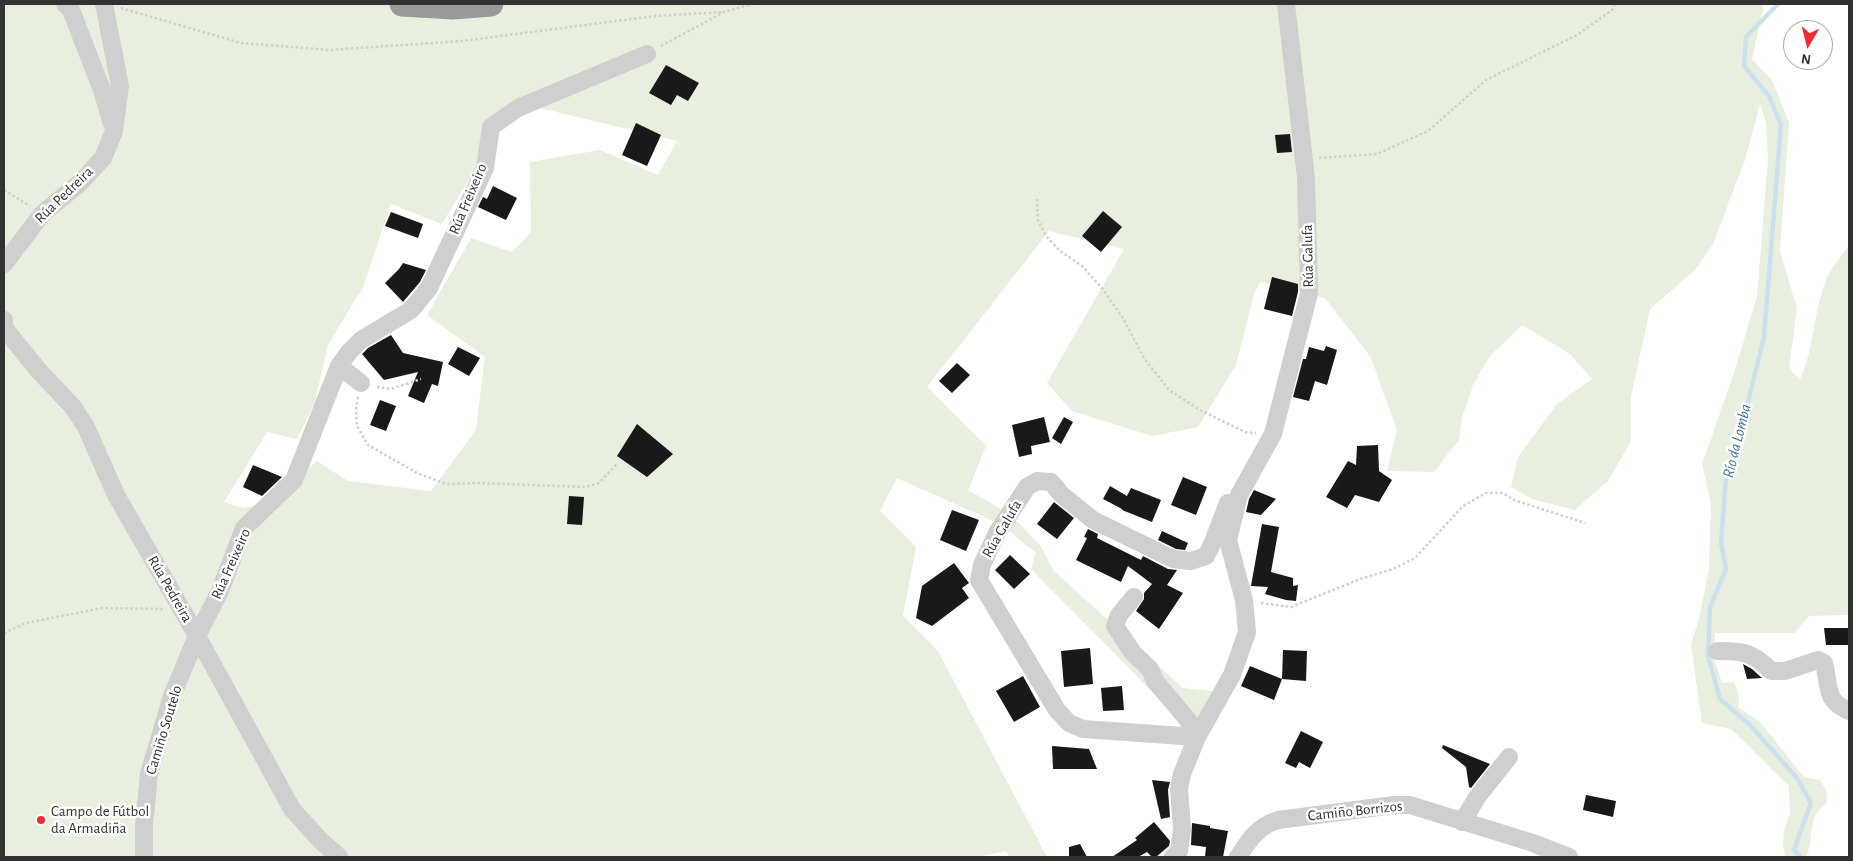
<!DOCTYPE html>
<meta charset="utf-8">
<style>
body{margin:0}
#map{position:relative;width:1853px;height:861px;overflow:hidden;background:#fff;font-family:"Alegreya Sans",sans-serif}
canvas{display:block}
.frame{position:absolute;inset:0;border:5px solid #323232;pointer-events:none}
.north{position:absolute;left:1783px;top:20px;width:50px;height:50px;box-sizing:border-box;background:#fff;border:1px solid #adadad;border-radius:50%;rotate:188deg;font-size:14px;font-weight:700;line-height:20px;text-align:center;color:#323232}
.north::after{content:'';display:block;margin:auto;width:18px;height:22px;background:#f52833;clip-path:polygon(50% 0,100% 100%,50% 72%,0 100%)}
</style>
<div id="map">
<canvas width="1853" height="861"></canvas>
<div class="frame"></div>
<div class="north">N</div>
</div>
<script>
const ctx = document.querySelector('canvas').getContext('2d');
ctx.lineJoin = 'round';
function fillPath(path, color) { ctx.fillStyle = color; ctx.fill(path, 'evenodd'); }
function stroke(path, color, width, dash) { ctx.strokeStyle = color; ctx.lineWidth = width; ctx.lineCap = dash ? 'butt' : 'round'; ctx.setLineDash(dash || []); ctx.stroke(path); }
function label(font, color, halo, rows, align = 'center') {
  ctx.font = font + ' "Alegreya Sans",sans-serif'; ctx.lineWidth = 5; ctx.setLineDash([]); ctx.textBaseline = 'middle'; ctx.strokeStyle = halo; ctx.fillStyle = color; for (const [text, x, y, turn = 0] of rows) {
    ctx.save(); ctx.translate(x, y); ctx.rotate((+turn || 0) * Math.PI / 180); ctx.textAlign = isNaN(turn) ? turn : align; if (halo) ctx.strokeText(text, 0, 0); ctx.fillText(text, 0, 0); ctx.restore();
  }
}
const green = new Path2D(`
 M 4,4 L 1764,4 L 1752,59 L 1772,80 L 1789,123 L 1780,251 L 1797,308 L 1789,368 L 1800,380 C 1815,347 1813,307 1829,274 C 1834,264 1843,254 1849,245 L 1849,615 L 1809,616 L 1795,633 L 1715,633 L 1713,655 L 1722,683 L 1734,682 L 1739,695 L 1738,707 L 1760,722 L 1804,777 L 1820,780 C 1838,808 1818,802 1813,822 C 1810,833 1811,846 1806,857 L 1785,857 L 1783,844 L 1784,830 L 1790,814 L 1789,786 L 1731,729 L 1702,723 L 1691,645 L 1699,618 L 1709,569 L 1711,504 L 1702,464 L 1732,379 L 1757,297 L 1768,159 L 1766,123 L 1760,104 L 1745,160 L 1713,244 L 1695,270 L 1650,309 L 1631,397 L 1631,441 L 1608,481 L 1575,510 L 1532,499 L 1511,487 L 1518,457 L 1557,404 L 1592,379 L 1570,354 L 1522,325 L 1489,357 L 1474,383 L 1462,418 L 1459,440 L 1434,472 L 1387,471 L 1397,430 L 1370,356 L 1325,298 L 1260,282 L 1254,294 L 1236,365 L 1198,427 L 1152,436 L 1072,411 L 1047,383 L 1124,249 L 1049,231 L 927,387 L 986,446 L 968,490 L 1010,514 L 1040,545 L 1054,571 L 1183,688 L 1230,693 L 1197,737 L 1031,569 L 1036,553 L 1002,525 L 897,478 L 880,511 L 916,547 L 903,616 L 938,651 L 1047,857 L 1009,857 L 1006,851 L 976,857 L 4,857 ZM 515,102 L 677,141 L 658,175 L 600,150 L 530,162 L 531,232 L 512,252 L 471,238 L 427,315 L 485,357 L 476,430 L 431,491 L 348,481 L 317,461 L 294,480 L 268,504 L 243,508 L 224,502 L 267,432 L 297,439 L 315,402 L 328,345 L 363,287 L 391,204 L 442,224 Z`);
const stream = new Path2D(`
 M 1778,4 L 1746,37 L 1744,66 L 1769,96 L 1781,125 L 1764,337 L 1747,406 L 1726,477 L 1721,542 L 1726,569 L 1710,607 L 1708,656 L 1720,699 L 1751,726 L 1797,778 L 1811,803 L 1794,850 L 1801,857`);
const building = new Path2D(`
 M 666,65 L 699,83 L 688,101 L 677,95 L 671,105 L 649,93 Z
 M 636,123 L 661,135 L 647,166 L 622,155 Z
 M 1290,134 L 1292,152 L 1277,153 L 1275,135 Z
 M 493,186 L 517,198 L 506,220 L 478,207 L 483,197 L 487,199 Z
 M 1103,211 L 1122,227 L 1101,252 L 1082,236 Z
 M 391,212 L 423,224 L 418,238 L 385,226 Z
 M 403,263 L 426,270 L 420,282 L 403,302 L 385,283 L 399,269 Z
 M 1272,277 L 1298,284 L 1298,292 L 1292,316 L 1264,309 Z
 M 391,335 L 403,353 L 443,362 L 438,386 L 432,384 L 424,403 L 408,396 L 418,372 L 384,380 L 362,354 L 368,348 Z
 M 1326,346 L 1337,350 L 1327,385 L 1315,381 L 1309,401 L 1293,397 L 1303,359 L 1306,359 L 1309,347 L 1324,351 Z
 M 458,347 L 480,358 L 469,376 L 448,364 Z
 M 957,363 L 970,375 L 952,393 L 939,381 Z
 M 380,400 L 396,406 L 386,431 L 370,425 Z
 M 1044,417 L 1050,442 L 1031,446 L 1032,454 L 1019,457 L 1012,425 Z
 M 1064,417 L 1073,422 L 1061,444 L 1052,438 Z
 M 637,424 L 673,454 L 647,477 L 617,456 Z
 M 1378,445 L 1379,471 L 1392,480 L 1379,502 L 1355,495 L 1347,508 L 1326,497 L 1348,461 L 1356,465 L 1357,446 Z
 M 253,465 L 282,477 L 262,496 L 243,487 Z
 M 1183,477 L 1207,487 L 1196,515 L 1171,505 Z
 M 1110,486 L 1127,496 L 1131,488 L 1161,500 L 1152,522 L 1122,510 L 1122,509 L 1103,499 Z
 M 1254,490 L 1276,499 L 1261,515 L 1246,512 L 1249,499 Z
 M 569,496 L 584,497 L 582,525 L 567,524 Z
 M 1054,502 L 1074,518 L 1057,539 L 1037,524 Z
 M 952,510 L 979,520 L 966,551 L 940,540 Z
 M 1262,524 L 1279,527 L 1271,572 L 1293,578 L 1293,586 L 1298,585 L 1296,601 L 1286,600 L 1265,594 L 1268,587 L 1251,586 Z
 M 1088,529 L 1098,534 L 1097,538 L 1141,560 L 1143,556 L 1168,569 L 1177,570 L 1167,585 L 1183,593 L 1159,629 L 1136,611 L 1144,599 L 1144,593 L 1152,584 L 1128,566 L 1121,582 L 1076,560 L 1087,538 L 1084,537 Z
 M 1162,531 L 1188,543 L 1185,550 L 1176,549 L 1158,540 Z
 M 1010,555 L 1030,574 L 1014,589 L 995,570 Z
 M 954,563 L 969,583 L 962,588 L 969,598 L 932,626 L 916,618 L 922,586 Z
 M 1824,628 L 1849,628 L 1849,645 L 1826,645 Z
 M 1090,648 L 1093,684 L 1064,687 L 1061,651 Z
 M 1283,650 L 1307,651 L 1306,681 L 1282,679 Z
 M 1743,664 L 1752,669 L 1762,678 L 1747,679 Z
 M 1250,666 L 1282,679 L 1274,700 L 1241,686 Z
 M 1023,676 L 1040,707 L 1014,722 L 996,691 Z
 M 1122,686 L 1124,710 L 1103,711 L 1101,688 Z
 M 1301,731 L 1323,742 L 1310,768 L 1299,762 L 1296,768 L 1285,763 Z
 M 1443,745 L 1490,764 L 1471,788 L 1469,787 L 1466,767 L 1442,748 Z
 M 1052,746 L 1089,749 L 1097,769 L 1053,769 Z
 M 1152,780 L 1170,782 L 1168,790 L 1170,817 L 1161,819 Z
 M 1586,795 L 1616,801 L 1613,817 L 1583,810 Z
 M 1154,822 L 1170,841 L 1169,846 L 1156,857 L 1152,857 L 1147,852 L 1138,857 L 1112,857 L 1137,840 L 1135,838 Z
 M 1192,823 L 1210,826 L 1210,828 L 1228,831 L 1223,857 L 1205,857 L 1206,847 L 1191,845 Z
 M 1080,844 L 1087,857 L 1069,857 L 1069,847 Z`);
const path = new Path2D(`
 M 121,8 L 241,43 L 329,50 L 462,41 L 655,16 L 724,12
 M 661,46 L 724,12 L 752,4
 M 1319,158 L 1377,154 L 1428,131 L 1486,80 L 1577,35 L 1612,10 L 1615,4
 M 4,190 L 30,206
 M 1037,199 L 1038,220 L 1046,236 L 1059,250 L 1082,266 L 1102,288 L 1124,320 L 1144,358 L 1169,390 L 1200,410 L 1245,432 L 1256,433
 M 377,387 L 391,389 L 421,379
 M 358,397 L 356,409 L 357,426 L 368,445 L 417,473 L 446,484 L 478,483 L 586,487 L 599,483 L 617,464
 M 1261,603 L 1291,607 L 1360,579 L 1393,569 L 1415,558 L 1463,506 L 1486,493 L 1503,493 L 1514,500 L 1585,523
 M 4,633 L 26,623 L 102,608 L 165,609`);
const minor = new Path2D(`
 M 65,4 L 71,10 L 102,90 L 112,124
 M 4,264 L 42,214 L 80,183 L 103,158 L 114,131 L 120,86 L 104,4
 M 4,320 L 5,329 L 39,371 L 73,407 L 86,427 L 116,495 L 197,636 L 292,809 L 320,840 L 339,857
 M 339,366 L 361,383
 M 1134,597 L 1119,615 L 1115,626 L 1133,653 L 1150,669 L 1155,681 L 1188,720 L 1197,737
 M 1717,651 C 1743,651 1753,652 1771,671 L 1785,671 L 1818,660 L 1824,663 C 1830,687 1824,700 1849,711
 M 1197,737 L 1083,729 L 1069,723 L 1057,710 L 979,580 L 982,565 L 997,533 L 1027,487 L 1037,481 L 1051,482 L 1062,495 L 1093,520 L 1173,559 L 1191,561 L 1206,556 L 1213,542 L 1228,503
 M 1462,822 L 1478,796 L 1509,757
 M 144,857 L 144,826 L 149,774 L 172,696 L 197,636 L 220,591 L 244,528 L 294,480 L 339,366 L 349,352 L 361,340 L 411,310 L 429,288 L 485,168 L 491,127 L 518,108 L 647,54
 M 1173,857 L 1179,851 L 1182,829 L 1179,789 L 1182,774 L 1197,737 L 1232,675 L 1247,632 L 1244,600 L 1228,540 L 1239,495 L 1273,434 L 1309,293 L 1306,178 L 1286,4
 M 1238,857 C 1249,840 1258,826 1278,820 L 1394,805 L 1410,805 L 1530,842 L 1569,857`);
const highway = new Path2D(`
 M 402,4 L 453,7 L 491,4`);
const markers = [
 [41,820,5,"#f52833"]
];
const streetNames = [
 ["Rúa Pedreira",64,195,-44],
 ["Rúa Freixeiro",468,199,-67],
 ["Rúa Galufa",1308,256,-91],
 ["Rúa Galufa",1002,529,-60],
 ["Rúa Freixeiro",231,564,-66],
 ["Rúa Pedreira",170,589,60],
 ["Camiño Soutelo",164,730,-73],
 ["Camiño Borrizos",1355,811,-6]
];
const poiNames = [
 ["Campo de Fútbol",51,811],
 ["da Armadiña",51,828]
];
const waterNames = [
 ["Río da Lomba",1737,441,-76]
];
fillPath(green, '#e8efdf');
stroke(stream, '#cbe1f0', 4.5);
fillPath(building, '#191919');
stroke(path, '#cfcfcf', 2.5, [2.5, 2.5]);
stroke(minor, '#cfcfcf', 18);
stroke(highway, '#999', 25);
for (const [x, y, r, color] of markers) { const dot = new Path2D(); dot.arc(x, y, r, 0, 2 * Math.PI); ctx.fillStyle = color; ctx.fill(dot); stroke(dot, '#fff', 2); }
label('15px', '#323232', '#fff', streetNames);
label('15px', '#323232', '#fff', poiNames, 'left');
label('italic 16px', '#37739d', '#fff', waterNames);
</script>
